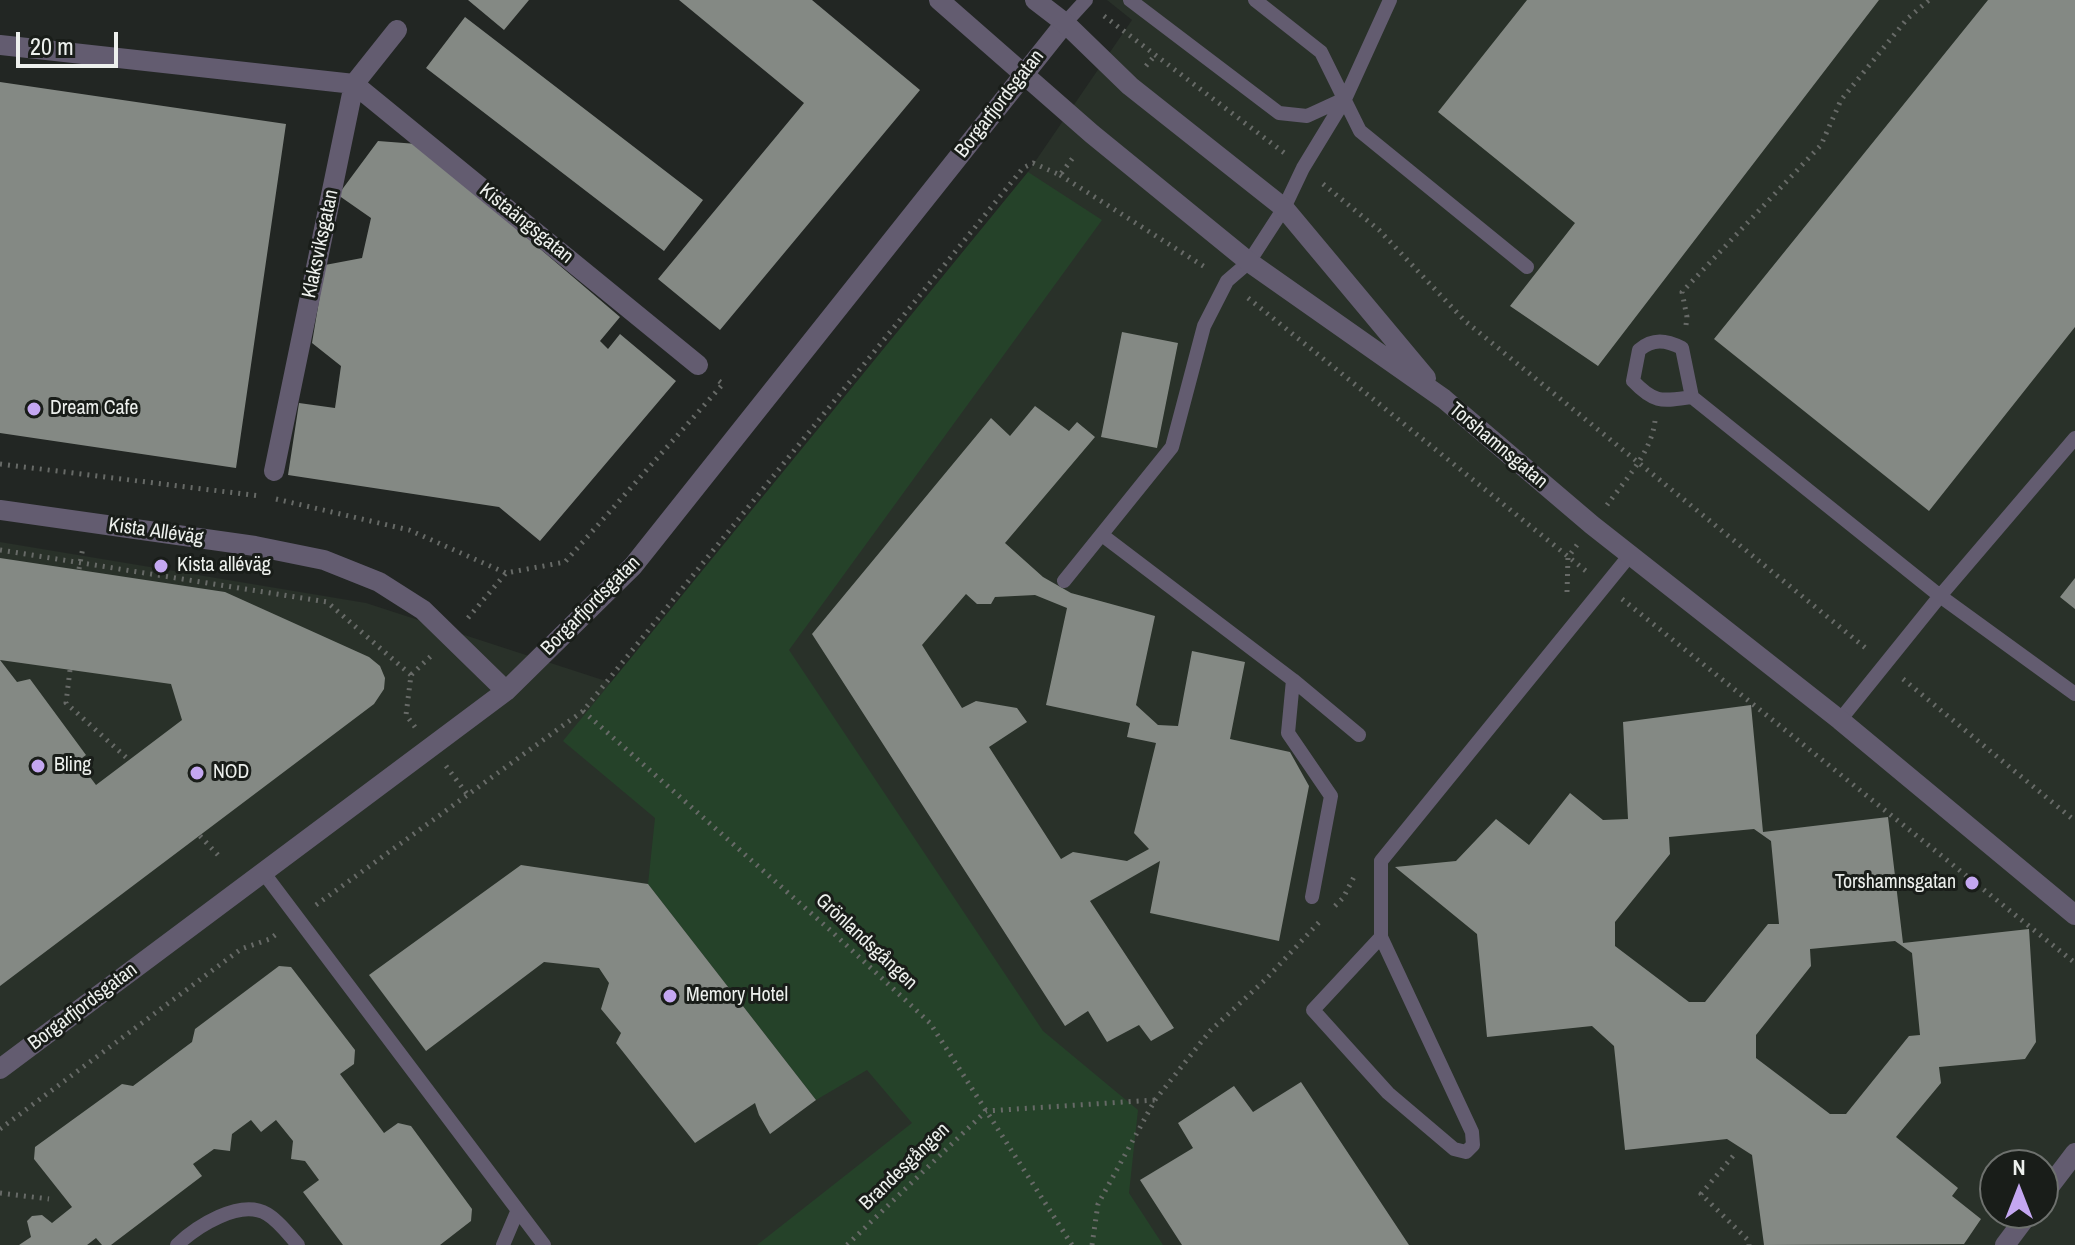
<!DOCTYPE html>
<meta charset="utf-8">
<style>
body{margin:0}
#map{position:relative;width:2075px;height:1245px;overflow:hidden;background:#222623;font-family:"Archivo Narrow",sans-serif}
canvas{display:block}
.north{position:absolute;left:1979px;top:1149px;width:80px;height:80px;box-sizing:border-box;background:#191d19;border:2px solid #6e716e;border-radius:50%;rotate:0deg;font-size:22px;font-weight:700;line-height:32px;text-align:center;color:#edf0ed}
.north::after{content:'';display:block;margin:auto;width:28px;height:36px;background:#c4a7f1;clip-path:polygon(50% 0,100% 100%,50% 72%,0 100%)}
.scale{position:absolute;left:16px;top:32px;width:102px;height:36px;box-sizing:border-box;border:4px solid #edf0ed;border-top:0;padding-left:10px;font-size:24px;line-height:28px;white-space:nowrap;color:#edf0ed;-webkit-text-stroke:6px #191d19;paint-order:stroke}
</style>
<div id="map">
<canvas width="2075" height="1245"></canvas>
<div class="north">N</div>
<div class="scale">20 m</div>
</div>
<script>
const ctx = document.querySelector('canvas').getContext('2d');
ctx.lineJoin = 'round';
function fillPath(path, color) { ctx.fillStyle = color; ctx.fill(path, 'evenodd'); }
function stroke(path, color, width, dash) { ctx.strokeStyle = color; ctx.lineWidth = width; ctx.lineCap = dash ? 'butt' : 'round'; ctx.setLineDash(dash || []); ctx.stroke(path); }
function label(font, color, halo, rows, align = 'center') {
  ctx.font = font + ' "Archivo Narrow",sans-serif'; ctx.lineWidth = 6; ctx.setLineDash([]); ctx.textBaseline = 'middle'; ctx.strokeStyle = halo; ctx.fillStyle = color; for (const [text, x, y, turn = 0] of rows) {
    ctx.save(); ctx.translate(x, y); ctx.rotate((+turn || 0) * Math.PI / 180); ctx.textAlign = isNaN(turn) ? turn : align; if (halo) ctx.strokeText(text, 0, 0); ctx.fillText(text, 0, 0); ctx.restore();
  }
}
const built = new Path2D(`
 M 1107,0 L 2075,0 L 2075,1245 L 0,1245 L 0,542 L 366,603 L 612,683 L 1028,172 L 1132,20 ZM 1995,1165 L 2043,1165 L 2043,1213 L 1995,1213 Z`);
const green = new Path2D(`
 M 1028,172 L 1102,220 L 789,650 L 1043,1031 L 1138,1110 L 1129,1193 L 1163,1245 L 757,1245 L 912,1123 L 867,1070 L 816,1100 L 648,884 L 655,818 L 563,741 Z`);
const building = new Path2D(`
 M 468,0 L 529,0 L 504,30 Z
 M 679,0 L 812,0 L 920,90 L 720,330 L 658,279 L 804,103 Z
 M 1527,0 L 1879,0 L 1598,366 L 1510,306 L 1575,223 L 1438,112 Z
 M 1988,0 L 2075,0 L 2075,327 L 1929,511 L 1714,339 Z
 M 465,17 L 703,200 L 664,251 L 426,68 Z
 M 0,82 L 286,124 L 236,468 L 0,433 Z
 M 378,141 L 417,144 L 620,317 L 600,341 L 608,349 L 620,334 L 676,381 L 540,541 L 499,507 L 288,475 L 299,403 L 335,408 L 341,366 L 312,343 L 325,265 L 362,258 L 371,218 L 338,195 Z
 M 1122,332 L 1178,343 L 1157,448 L 1101,437 Z
 M 1035,406 L 1069,431 L 1077,422 L 1095,437 L 1005,543 L 1043,577 L 1071,593 L 1155,616 L 1136,705 L 1158,725 L 1178,726 L 1192,651 L 1245,662 L 1230,739 L 1290,752 L 1309,786 L 1279,941 L 1150,913 L 1160,861 L 1090,901 L 1174,1028 L 1151,1041 L 1139,1025 L 1107,1042 L 1088,1011 L 1065,1026 L 812,634 L 991,418 L 1010,436 ZM 966,594 L 977,604 L 991,604 L 995,597 L 1035,595 L 1067,608 L 1046,705 L 1130,723 L 1127,737 L 1156,743 L 1134,833 L 1149,849 L 1127,861 L 1073,852 L 1061,859 L 989,747 L 1027,722 L 1017,708 L 976,701 L 962,708 L 922,645 Z
 M 0,558 L 225,592 L 369,657 L 380,666 L 385,678 L 384,689 L 374,704 L 0,986 ZM 0,660 L 171,684 L 182,720 L 96,785 L 78,761 L 86,755 L 30,679 L 17,682 Z
 M 2075,578 L 2075,609 L 2060,597 Z
 M 1751,705 L 1763,832 L 1888,817 L 1903,943 L 2029,929 L 2036,1042 L 2025,1059 L 1939,1067 L 1941,1083 L 1896,1137 L 1958,1188 L 1952,1196 L 1981,1219 L 1964,1244 L 1764,1245 L 1752,1155 L 1727,1139 L 1625,1150 L 1614,1046 L 1592,1026 L 1487,1037 L 1477,934 L 1395,867 L 1456,861 L 1496,819 L 1529,845 L 1570,793 L 1603,820 L 1628,819 L 1623,722 ZM 1754,829 L 1771,841 L 1779,924 L 1768,924 L 1705,1002 L 1689,1002 L 1615,946 L 1615,922 L 1670,854 L 1669,837 ZM 1895,941 L 1912,953 L 1920,1035 L 1909,1036 L 1846,1114 L 1830,1114 L 1756,1058 L 1756,1035 L 1811,966 L 1810,949 Z
 M 521,865 L 648,884 L 816,1100 L 770,1134 L 759,1115 L 755,1103 L 695,1143 L 616,1043 L 621,1033 L 601,1009 L 609,983 L 599,968 L 544,962 L 426,1051 L 369,975 Z
 M 279,966 L 291,967 L 355,1050 L 354,1064 L 340,1074 L 384,1133 L 398,1123 L 411,1126 L 472,1209 L 471,1221 L 440,1245 L 343,1245 L 303,1192 L 319,1180 L 305,1161 L 291,1159 L 293,1141 L 276,1120 L 261,1132 L 251,1120 L 232,1134 L 230,1151 L 214,1149 L 193,1164 L 202,1176 L 111,1245 L 102,1245 L 96,1238 L 87,1245 L 19,1245 L 31,1237 L 27,1221 L 32,1216 L 42,1215 L 52,1223 L 72,1207 L 34,1159 L 35,1147 L 122,1084 L 133,1086 L 192,1042 L 195,1029 Z
 M 1301,1082 L 1409,1245 L 1182,1245 L 1140,1180 L 1193,1148 L 1178,1123 L 1234,1086 L 1253,1112 Z`);
const path = new Path2D(`
 M 1104,16 L 1287,155
 M 1146,66 L 1156,54
 M 1060,175 L 1208,269
 M 1323,184 L 1379,230 L 1465,321 L 1868,650
 M 1248,298 L 1586,571
 M 1686,325 L 1687,317 L 1682,292 L 1821,145 L 1841,100 L 1907,19 L 1929,0
 M 0,464 L 260,496
 M 276,499 L 409,530 L 506,573
 M 1607,505 C 1625,480 1651,453 1655,421
 M 0,550 L 327,602 L 411,675
 M 79,569 L 83,547
 M 1567,592 L 1568,557 L 1577,545
 M 1622,599 L 2075,963
 M 468,618 L 506,573 L 565,562 L 723,384 L 719,381
 M 70,670 L 66,703 L 129,760
 M 1903,679 L 2075,821
 M 583,711 L 830,930 L 930,1023 L 1072,1245
 M 415,727 L 406,715 L 411,675 L 433,654
 M 446,766 L 467,794
 M 200,836 L 218,855
 M 316,905 L 583,711 L 1023,168 L 1033,163 L 1060,175 L 1075,155
 M 1335,906 L 1343,898 L 1355,875
 M 0,1129 L 241,949 L 270,939 L 279,932
 M 1733,1156 L 1701,1194 L 1749,1241 L 1749,1245
 M 0,1193 L 49,1199
 M 847,1245 L 986,1111 L 1155,1100
 M 1092,1245 L 1098,1204 L 1155,1100 L 1210,1031 L 1266,979 L 1322,919`);
const service = new Path2D(`
 M 1130,0 L 1279,113 L 1307,116 L 1344,99
 M 1255,0 L 1321,52 L 1360,131 L 1527,267
 M 1065,23 L 1086,0
 M 1692,397 C 1662,401 1655,404 1633,381 L 1639,350 C 1653,338 1666,340 1682,348 L 1692,397 L 1940,596 L 2075,694
 M 1102,535 L 1293,680 L 1359,735
 M 1064,581 L 1172,447 L 1204,326 L 1227,281 L 1249,262 L 1284,208 L 1303,168 L 1345,99 L 1390,0
 M 1293,680 L 1288,733 L 1331,796 L 1312,897
 M 1840,720 L 1940,596 L 2075,438
 M 263,872 L 544,1245
 M 1381,937 L 1472,1132 L 1473,1145 L 1466,1152 L 1454,1149 L 1388,1093 L 1313,1010 L 1381,937 L 1381,861 L 1630,555
 M 177,1245 C 196,1227 240,1198 267,1214 C 279,1221 289,1235 298,1245
 M 503,1245 L 517,1212`);
const minor = new Path2D(`
 M 0,45 L 354,84
 M 354,84 L 698,365
 M 274,471 L 354,84 L 397,30
 M 0,510 L 255,546 L 324,560 L 379,582 L 423,610 L 506,691
 M 0,1069 L 506,691 L 633,566 L 1065,23
 M 2043,1195 L 2075,1153
 M 2005,1245 L 2029,1213`);
const tertiary = new Path2D(`
 M 939,0 L 1092,134 L 1249,262 L 1444,399 L 1592,525 L 1840,720 L 2075,915
 M 1035,0 L 1065,23 L 1130,86 L 1284,208 L 1426,378`);
const markers = [
 [34,409,8,"#c4a7f1"],
 [161,566,8,"#c4a7f1"],
 [38,766,8,"#c4a7f1"],
 [197,773,8,"#c4a7f1"],
 [1972,883,8,"#c4a7f1"],
 [670,996,8,"#c4a7f1"]
];
const streetNames = [
 ["Borgarfjordsgatan",1000,104,-52],
 ["Kistaängsgatan",526,224,39],
 ["Klaksviksgatan",321,244,-78],
 ["Torshamnsgatan",1498,446,40],
 ["Kista Alléväg",156,532,8],
 ["Borgarfjordsgatan",591,606,-45],
 ["Grönlandsgången",866,942,43],
 ["Borgarfjordsgatan",83,1007,-37],
 ["Brandesgången",905,1167,-44]
];
const poiNames = [
 ["Dream Cafe",50,409],
 ["Kista alléväg",177,566],
 ["Bling",54,766],
 ["NOD",213,773],
 ["Torshamnsgatan",1956,883,"right"],
 ["Memory Hotel",686,996]
];
fillPath(built, '#293129');
fillPath(green, '#254229');
fillPath(building, '#848984');
stroke(path, '#676a67', 5, [2, 6]);
stroke(service, '#635c70', 14);
stroke(minor, '#635c70', 20);
stroke(tertiary, '#635c70', 20);
for (const [x, y, r, color] of markers) { const dot = new Path2D(); dot.arc(x, y, r, 0, 2 * Math.PI); ctx.fillStyle = color; ctx.fill(dot); stroke(dot, '#191d19', 3); }
label('20px', '#edf0ed', '#191d19', streetNames);
label('20px', '#edf0ed', '#191d19', poiNames, 'left');
</script>
